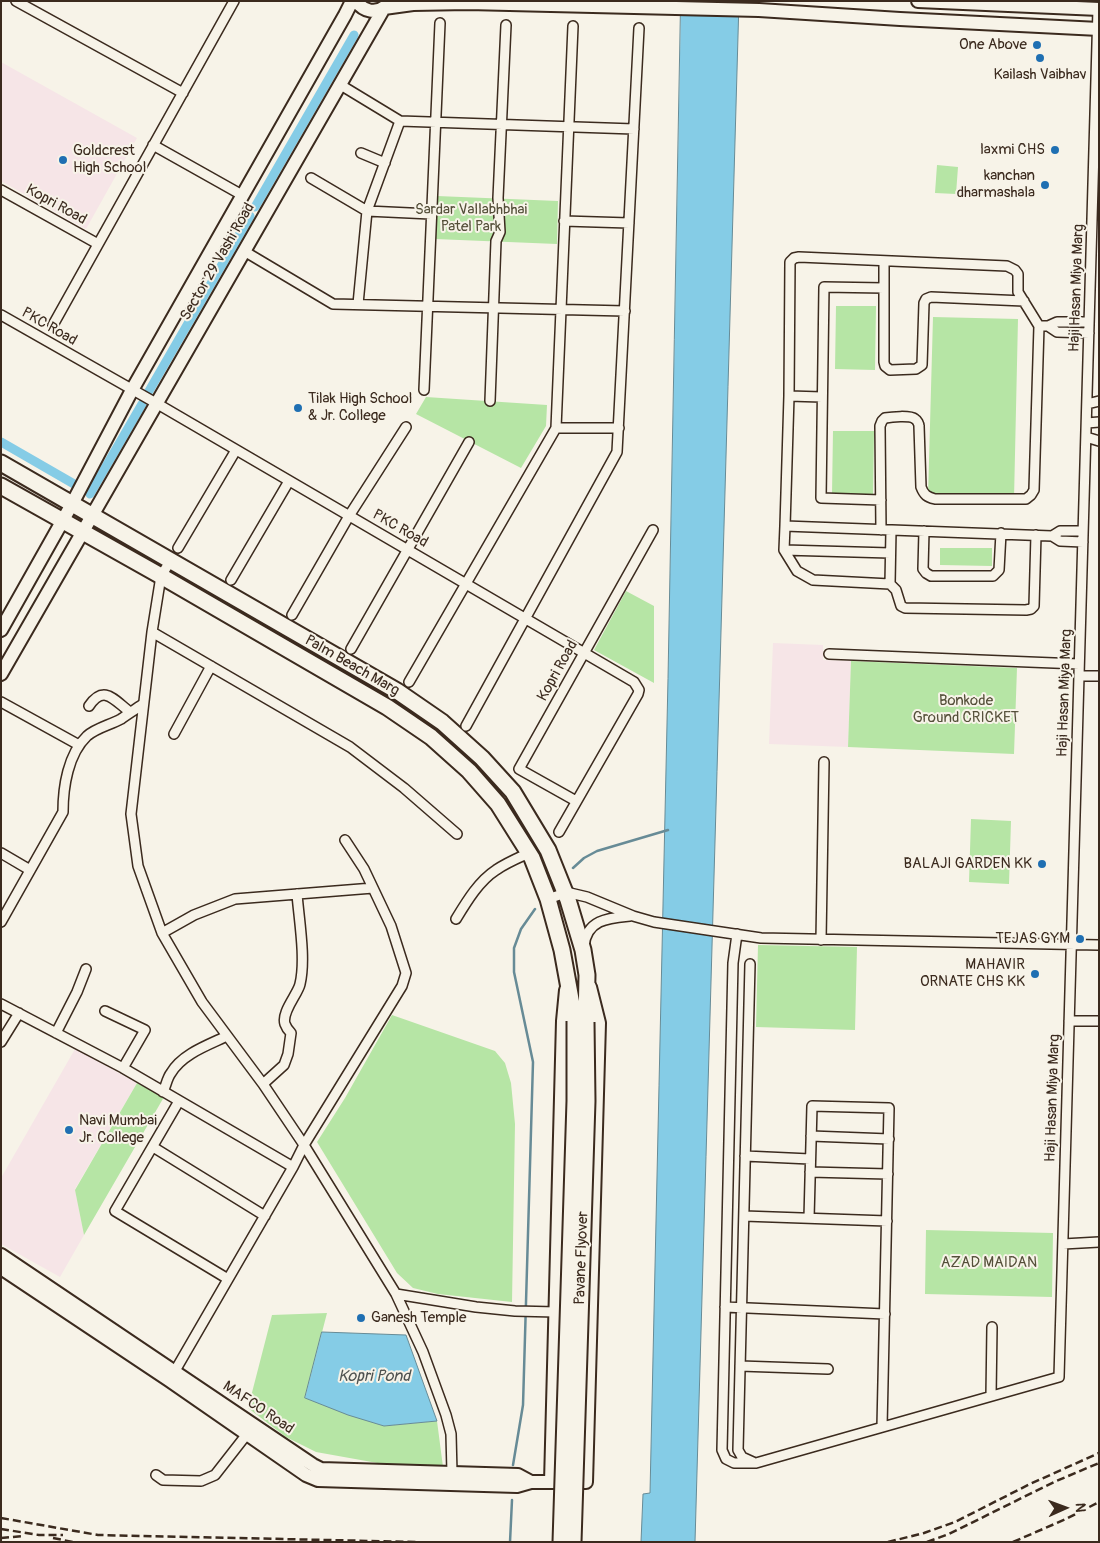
<!DOCTYPE html>
<style>
body{margin:0}
#map{position:relative;width:1100px;height:1543px;overflow:hidden;background:#f7f3e8;font-family:Pangolin,sans-serif}
canvas{display:block}
.frame{position:absolute;inset:0;border:2px solid #3b2a1e;pointer-events:none}
.north{position:absolute;left:1040px;top:1483px;width:50px;height:50px;-webkit-text-stroke:4px #f7f3e8;paint-order:stroke;rotate:88deg;font-size:14px;font-weight:700;line-height:20px;text-align:center;color:#3b2a1e}
.north::after{content:'';display:block;margin:auto;width:18px;height:22px;background:#3b2a1e;clip-path:polygon(50% 0,100% 100%,50% 72%,0 100%)}
</style>
<div id="map">
<canvas width="1100" height="1543"></canvas>
<div class="frame"></div>
<div class="north">N</div>
</div>
<script>
const ctx = document.querySelector('canvas').getContext('2d');
ctx.lineJoin = 'round';
function fillPath(path, color) { ctx.fillStyle = color; ctx.fill(path, 'evenodd'); }
function stroke(path, color, width, dash) { ctx.strokeStyle = color; ctx.lineWidth = width; ctx.lineCap = dash ? 'butt' : 'round'; ctx.setLineDash(dash || []); ctx.stroke(path); }
function label(font, color, halo, rows, align = 'center') {
  ctx.font = font + ' Pangolin,sans-serif'; ctx.lineWidth = 4; ctx.setLineDash([]); ctx.textBaseline = 'middle'; ctx.strokeStyle = halo; ctx.fillStyle = color; for (const [text, x, y, turn = 0] of rows) {
    ctx.save(); ctx.translate(x, y); ctx.rotate((+turn || 0) * Math.PI / 180); ctx.textAlign = isNaN(turn) ? turn : align; if (halo) ctx.strokeText(text, 0, 0); ctx.fillText(text, 0, 0); ctx.restore();
  }
}
const built = new Path2D(`
 M 1,62 L 137,138 L 86,229 L 1,181 Z
 M 773,643 L 823,645 L 823,660 L 851,661 L 848,747 L 769,744 Z
 M 75,1049 L 137,1083 L 75,1189 L 84,1235 L 60,1277 L 1,1244 L 1,1178 Z`);
const green = new Path2D(`
 M 937,165 L 958,167 L 956,194 L 935,193 Z
 M 437,196 L 558,201 L 557,244 L 435,239 Z
 M 836,306 L 876,306 L 875,370 L 835,369 Z
 M 933,317 L 1018,319 L 1014,499 L 928,497 Z
 M 426,397 L 547,405 L 546,426 L 521,468 L 416,414 Z
 M 833,431 L 874,431 L 873,495 L 832,494 Z
 M 940,548 L 992,548 L 992,566 L 940,565 Z
 M 626,591 L 654,606 L 654,683 L 594,650 Z
 M 851,661 L 1017,668 L 1014,754 L 848,747 Z
 M 971,819 L 1011,821 L 1009,884 L 969,882 Z
 M 758,945 L 857,947 L 855,1030 L 756,1027 Z
 M 392,1015 L 495,1051 L 505,1063 L 511,1083 L 515,1124 L 512,1302 L 438,1294 L 413,1288 L 397,1273 L 317,1142 L 345,1098 Z
 M 137,1083 L 164,1097 L 84,1235 L 75,1190 Z
 M 926,1230 L 1053,1233 L 1052,1297 L 925,1294 Z
 M 327,1313 L 305,1398 L 384,1426 L 437,1421 L 443,1467 L 383,1464 L 316,1452 L 286,1437 L 248,1408 L 272,1315 Z`);
const water = new Path2D(`
 M 681,1 L 739,1 L 695,1542 L 641,1542 L 643,1494 L 650,1493 L 668,679 Z
 M 322,1332 L 406,1335 L 437,1421 L 384,1426 L 348,1415 L 305,1398 Z`);
const stream = new Path2D(`
 M 573,868 L 584,858 L 597,851 L 668,830
 M 513,1465 L 523,1405 L 533,1062 L 514,972 L 514,948 L 521,929 L 535,909
 M 510,1542 L 512,1500`);
const canal = new Path2D(`
 M 255,207 L 354,35
 M 149,391 L 250,216
 M 1,442 L 74,484
 M 90,494 L 142,404`);
const minor = new Path2D(`
 M 16,1 L 183,93
 M 339,84 L 400,121 L 634,129
 M 153,145 L 242,195
 M 361,153 L 385,163
 M 311,178 L 367,211 L 431,214
 M 1,190 L 98,244
 M 564,221 L 629,223
 M 244,251 L 333,304 L 625,311
 M 884,261 L 884,362 L 885,366 L 890,370 L 916,369 L 922,365 L 924,303 L 926,299 L 931,297 L 1024,301
 M 358,304 L 367,211 L 400,121
 M 1,315 L 156,403 L 634,682 L 639,690 L 638,694 L 559,832
 M 53,325 L 234,1
 M 1048,326 L 1039,326 L 1018,292 L 1018,274 L 1015,270 L 1007,266 L 799,257 L 794,258 L 790,262 L 789,396 L 785,526 L 1052,536
 M 1089,333 L 1057,332 L 1048,326 L 1057,322 L 1089,322
 M 424,390 L 440,23
 M 789,396 L 822,397
 M 490,401 L 496,241 L 500,232 L 498,198 L 506,25
 M 1087,404 L 1099,401
 M 1087,423 L 1099,422
 M 556,428 L 619,428
 M 1086,437 L 1099,441
 M 881,500 L 821,498 L 824,287 L 884,288
 M 785,526 L 784,550 L 797,571 L 813,580 L 890,584 L 896,590 L 901,606 L 905,608 L 1026,610 L 1031,609 L 1034,606 L 1036,535
 M 881,530 L 880,426 L 882,421 L 885,418 C 891,417 910,415 915,419 C 917,420 919,424 919,426 L 921,487 C 924,495 927,497 935,499 L 1026,499 L 1031,495 L 1034,490 L 1039,326
 M 924,531 L 923,569 L 926,573 L 931,576 L 993,576 L 999,570 L 1001,533
 M 1083,542 L 1060,541 L 1052,536 L 1060,531 L 1083,531
 M 178,548 L 236,450
 M 784,550 L 890,553
 M 171,560 L 161,576 L 152,632 L 131,814 L 138,866 L 162,933 L 202,1002 L 263,1084 L 304,1145 L 396,1294 L 476,1307 L 515,1311 L 556,1312
 M 231,580 L 289,481
 M 890,584 L 891,530
 M 292,615 L 349,516 L 406,427
 M 152,632 L 350,747 L 404,788 L 457,834
 M 351,649 L 469,442
 M 829,654 L 1079,664
 M 1079,676 L 1099,676
 M 409,682 L 556,428 L 573,26
 M 1,702 L 79,745
 M 89,706 C 104,684 114,700 130,712
 M 466,726 L 617,452 L 639,28
 M 174,734 L 211,666
 M 576,801 L 519,769 L 653,530
 M 1,853 L 30,870
 M 548,899 L 565,893 L 570,893 L 587,897 L 633,916 L 654,922 L 761,938 L 1099,945
 M 456,919 C 467,901 479,881 496,870 C 506,863 518,858 529,853
 M 1,922 L 63,812 C 63,787 68,754 87,736 C 96,728 110,725 121,719 C 128,714 136,709 143,704
 M 162,933 L 194,915 L 235,899 L 373,888
 M 737,934 L 733,963 L 722,1450 L 726,1459 L 734,1463 L 756,1463 L 1059,1377 L 1098,9
 M 821,940 L 824,762
 M 584,946 C 587,919 609,918 630,916
 M 750,964 L 738,1450 L 742,1457 L 753,1462
 M 1,1004 L 123,1068 L 293,1167
 M 105,1011 L 145,1030 L 123,1068
 M 1069,1021 L 1099,1021
 M 56,1033 L 77,992 L 86,969
 M 1,1042 L 19,1013
 M 263,1084 L 284,1065 L 288,1054 L 291,1033 C 289,1031 286,1027 285,1024 C 281,1012 298,994 300,984 C 306,959 299,920 297,894
 M 163,1092 C 166,1086 167,1078 171,1073 C 182,1054 208,1045 227,1036
 M 179,1101 L 115,1211 L 228,1279
 M 811,1136 L 889,1139
 M 153,1147 L 265,1216
 M 745,1156 L 810,1159
 M 810,1172 L 888,1174
 M 744,1216 L 887,1221
 M 809,1218 L 812,1106 L 889,1108 L 882,1427
 M 1063,1244 L 1099,1242
 M 396,1294 L 423,1352 L 446,1415 L 451,1434 L 452,1473
 M 725,1307 L 885,1314
 M 740,1366 L 828,1369
 M 172,1376 L 293,1167 L 304,1145 L 402,986 L 406,973 L 391,926 L 364,869 L 345,840
 M 991,1396 L 992,1327
 M 156,1475 L 163,1480 L 201,1481 L 215,1475 L 247,1434`);
const secondary = new Path2D(`
 M 356,1 C 364,12 376,14 386,6
 M 918,1 L 1099,9
 M 384,8 L 413,4 L 468,3 L 759,10 L 900,19 L 1099,29
 M 1,630 L 72,504 L 132,390 L 345,15 L 352,1
 M 1,674 L 384,8
 M 1,1255 L 313,1465 L 321,1469 L 518,1475 L 531,1482
 M 1,1268 L 169,1380 L 306,1475 L 318,1480 L 517,1486 L 531,1482 L 586,1482 L 599,1023 L 590,987
 M 551,1482 L 563,1021 L 566,990`);
const primary = new Path2D(`
 M 1,463 L 397,691 L 442,722 L 482,758 L 513,792 L 548,850 L 568,900 L 583,950 L 587,975 L 586,1022
 M 1,486 L 161,576 L 387,707 L 431,737 L 469,771 L 498,804 L 532,858 L 548,899 L 562,950 L 575,1021`);
const rail = new Path2D(`
 M 1,1518 L 98,1535 L 419,1542
 M 1,1529 L 39,1535 L 63,1535
 M 1,1538 L 24,1536
 M 53,1538 L 73,1542
 M 888,1542 L 924,1533 L 955,1522 L 1030,1484 L 1099,1453
 M 927,1542 L 949,1534 L 1054,1482 L 1099,1463
 M 1013,1542 L 1066,1519 L 1099,1502`);
const primaryBridge = new Path2D(`
 M 561,1542 L 575,1101 L 575,1021
 M 573,1542 L 587,1101 L 586,1022`);
const markers = [
 [1037,45,5,"#1f6fb2"],
 [1040,58,5,"#1f6fb2"],
 [1055,150,5,"#1f6fb2"],
 [63,160,5,"#1f6fb2"],
 [1045,185,5,"#1f6fb2"],
 [298,408,5,"#1f6fb2"],
 [1042,864,5,"#1f6fb2"],
 [1080,939,5,"#1f6fb2"],
 [1035,974,5,"#1f6fb2"],
 [69,1130,5,"#1f6fb2"],
 [361,1318,5,"#1f6fb2"]
];
const poiNames = [
 ["One Above",1027,45],
 ["Kailash Vaibhav",1040,75,"center"],
 ["laxmi CHS",1045,150],
 ["Goldcrest",73,151,"left"],
 ["High School",73,168,"left"],
 ["kanchan",1035,176],
 ["dharmashala",1035,193],
 ["Tilak High School",308,399,"left"],
 ["& Jr. College",308,416,"left"],
 ["BALAJI GARDEN KK",1032,864],
 ["TEJAS GYM",1070,939],
 ["MAHAVIR",1025,965],
 ["ORNATE CHS KK",1025,982],
 ["Navi Mumbai",79,1121,"left"],
 ["Jr. College",79,1138,"left"],
 ["Ganesh Temple",371,1318,"left"]
];
const streetNames = [
 ["Kopri Road",56,205,29],
 ["Sector 29 Vashi Road",218,262,-60],
 ["Haji Hasan Miya Marg",1077,288,-88],
 ["PKC Road",49,327,30],
 ["PKC Road",400,529,30],
 ["Palm Beach Marg",352,666,30],
 ["Kopri Road",558,671,-61],
 ["Haji Hasan Miya Marg",1065,693,-88],
 ["Haji Hasan Miya Marg",1053,1098,-88],
 ["Pavane Flyover",582,1258,-88],
 ["MAFCO Road",258,1408,34]
];
const parkNames = [
 ["Sardar Vallabhbhai",471,210],
 ["Patel Park",471,227],
 ["Bonkode",966,701],
 ["Ground CRICKET",966,718],
 ["AZAD MAIDAN",989,1263]
];
const waterNames = [
 ["Kopri Pond",374,1377]
];
fillPath(built, '#f6e5e7');
fillPath(green, '#b6e5a5');
fillPath(water, '#85cce6');
stroke(water, '#678b96', 1);
stroke(stream, '#678b96', 2.5);
stroke(canal, '#85cce6', 9);
stroke(minor, '#3b2a1e', 12);
stroke(secondary, '#3b2a1e', 16);
stroke(primary, '#3b2a1e', 19);
stroke(minor, '#f7f3e8', 9);
stroke(secondary, '#f7f3e8', 12);
stroke(primary, '#f7f3e8', 15);
stroke(rail, '#3b2a1e', 2.5, [8, 4]);
stroke(primaryBridge, '#3b2a1e', 19, []);
stroke(primaryBridge, '#f7f3e8', 15);
for (const [x, y, r, color] of markers) { const dot = new Path2D(); dot.arc(x, y, r, 0, 2 * Math.PI); ctx.fillStyle = color; ctx.fill(dot); stroke(dot, '#f7f3e8', 2); }
label('15px', '#3b2a1e', '#f7f3e8', poiNames, 'right');
label('15px', '#3b2a1e', '#f7f3e8', streetNames);
label('15px', '#544f39', '#f7f3e8', parkNames);
label('italic 16px', '#4e5250', '#f7f3e8', waterNames);
</script>
